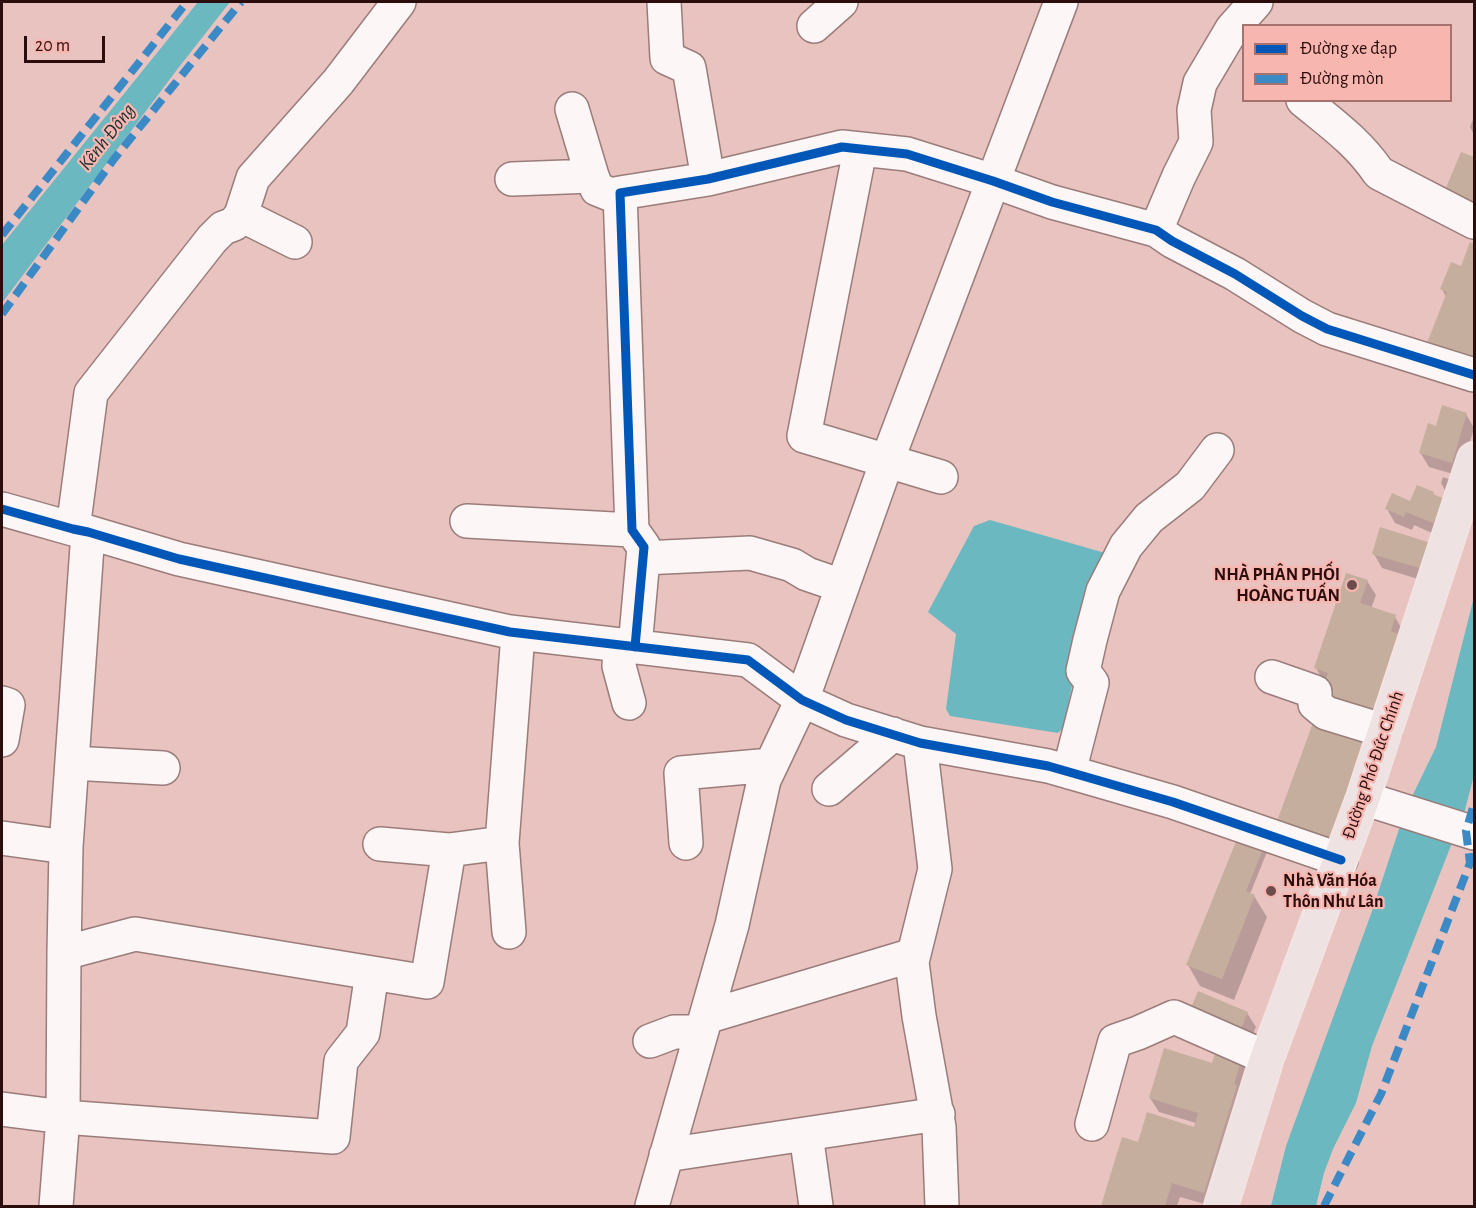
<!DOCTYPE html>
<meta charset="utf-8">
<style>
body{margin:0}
#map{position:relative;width:1476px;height:1208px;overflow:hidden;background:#e8c3c0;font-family:"Alegreya Sans",sans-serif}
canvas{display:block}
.frame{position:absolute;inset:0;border:3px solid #2a0d0c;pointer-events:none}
.legend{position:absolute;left:1242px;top:24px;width:210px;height:78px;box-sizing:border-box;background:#f8b6b0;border:2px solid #a6726e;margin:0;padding:8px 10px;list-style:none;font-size:18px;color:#2a0d0c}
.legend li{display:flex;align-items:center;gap:12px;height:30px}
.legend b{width:30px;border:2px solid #a6726e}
.scale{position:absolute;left:24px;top:36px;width:81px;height:27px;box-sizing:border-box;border:3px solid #2a0d0c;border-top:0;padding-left:8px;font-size:18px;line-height:21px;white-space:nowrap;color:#2a0d0c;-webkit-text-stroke:4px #f8b6b0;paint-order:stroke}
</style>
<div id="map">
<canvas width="1476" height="1208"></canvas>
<div class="frame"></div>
<ul class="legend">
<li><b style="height:8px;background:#0057b8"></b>Đường xe đạp</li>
<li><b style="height:8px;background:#3b8ac6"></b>Đường mòn</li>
</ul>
<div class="scale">20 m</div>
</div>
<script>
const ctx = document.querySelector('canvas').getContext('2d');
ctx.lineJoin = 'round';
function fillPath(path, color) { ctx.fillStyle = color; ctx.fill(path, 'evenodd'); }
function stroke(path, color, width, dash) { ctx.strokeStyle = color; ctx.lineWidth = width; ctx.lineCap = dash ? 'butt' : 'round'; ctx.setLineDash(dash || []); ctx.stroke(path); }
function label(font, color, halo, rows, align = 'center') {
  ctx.font = font + ' "Alegreya Sans",sans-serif'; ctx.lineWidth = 4.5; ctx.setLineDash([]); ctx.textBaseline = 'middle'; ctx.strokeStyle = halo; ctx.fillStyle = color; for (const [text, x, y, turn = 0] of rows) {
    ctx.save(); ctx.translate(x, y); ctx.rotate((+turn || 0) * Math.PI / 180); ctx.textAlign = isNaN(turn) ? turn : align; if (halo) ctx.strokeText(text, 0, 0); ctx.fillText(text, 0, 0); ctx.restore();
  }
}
const water = new Path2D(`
 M 198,2 L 230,2 L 176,71 L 2,303 L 2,245 Z
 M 990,520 L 1105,553 L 1080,644 L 1064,727 L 1058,733 L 950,716 L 946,709 L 956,634 L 928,612 L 974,526 Z
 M 1474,597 L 1474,775 L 1465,810 L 1372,1046 L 1356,1103 L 1333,1149 L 1324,1173 L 1316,1206 L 1271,1206 L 1286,1146 L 1371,914 L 1405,811 L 1436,747 Z`);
const shadow = new Path2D(`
 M 1474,117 L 1474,135 L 1470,127 Z
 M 1461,154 L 1474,159 L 1474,226 Z
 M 1471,243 L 1474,245 L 1474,376 L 1446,297 L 1442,289 L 1462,267 Z
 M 1466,414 L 1474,428 L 1460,476 L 1429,467 L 1420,452 L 1437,427 Z
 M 1443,477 L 1451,480 L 1449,498 L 1441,483 Z
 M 1433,493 L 1435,497 L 1441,537 L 1414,525 L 1412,530 L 1395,523 L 1387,509 L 1411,503 Z
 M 1374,554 L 1438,558 L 1431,583 L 1382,568 Z
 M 1367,581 L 1376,595 L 1371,609 L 1395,617 L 1403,631 L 1407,650 L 1324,682 L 1316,668 Z
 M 1264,846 L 1267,852 L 1250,894 L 1254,896 L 1267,917 L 1234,1000 L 1200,986 L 1188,965 Z
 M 1247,1013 L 1256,1027 L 1244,1054 L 1250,1070 L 1212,1206 L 1180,1197 L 1177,1206 L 1103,1206 L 1123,1139 L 1139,1143 L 1195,1129 L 1196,1123 L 1159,1112 L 1150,1098 L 1213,1065 Z`);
const building = new Path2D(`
 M 1461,152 L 1474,157 L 1474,216 L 1440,202 Z
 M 1470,242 L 1474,244 L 1474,366 L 1423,353 L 1447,292 L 1440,289 L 1451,262 L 1461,266 Z
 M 1442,405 L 1467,413 L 1452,463 L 1419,453 L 1428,423 L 1436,426 Z
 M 1417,485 L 1434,492 L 1433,494 L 1447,500 L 1438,520 L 1435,519 L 1433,523 L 1406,512 L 1404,517 L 1385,509 L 1392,493 L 1410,501 Z
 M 1380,527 L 1431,543 L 1423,569 L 1372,554 Z
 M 1346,573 L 1368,580 L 1360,603 L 1396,615 L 1391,631 L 1400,635 L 1372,719 L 1318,701 L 1328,673 L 1314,668 Z
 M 1314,720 L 1371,740 L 1333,845 L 1276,824 Z
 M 1239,834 L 1265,844 L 1246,891 L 1255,895 L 1222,979 L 1186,965 Z
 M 1198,991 L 1248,1012 L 1236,1041 L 1186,1020 Z
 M 1219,1041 L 1243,1055 L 1234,1084 L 1237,1085 L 1204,1193 L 1172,1183 L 1165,1206 L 1101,1206 L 1122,1137 L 1138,1142 L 1147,1112 L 1194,1127 L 1198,1113 L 1149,1098 L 1164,1048 L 1212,1063 Z`);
const minor = new Path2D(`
 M 664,2 L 667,58 L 689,68 L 708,179
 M 814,26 L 841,2
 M 1303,100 C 1331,123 1358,142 1379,173 L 1474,222
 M 572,109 L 592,176
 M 860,150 L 804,436 L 941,477
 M 512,179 L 592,176 L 597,189 L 612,195 L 620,193
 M 241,215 L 295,242
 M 1156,230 L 1179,176 L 1196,142 L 1194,110 L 1200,83 L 1232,29 L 1256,2
 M 2,509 L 73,529 L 88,532 L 179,559 L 510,632 L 748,660 L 802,700 L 846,720 L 920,743 L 1048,766 L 1069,772 L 1173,802 L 1341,860
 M 467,521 L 632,530
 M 73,529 L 91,393 L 212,239 L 223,228 L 234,224 L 241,215 L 253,178 L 338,82 L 399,2
 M 643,558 L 750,553 L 792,565 L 807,574 L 842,586
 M 620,645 L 619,666 L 629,703
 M 635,647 L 644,547 L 632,530 L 620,193 L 708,179 L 842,147 L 907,154 L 993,181 L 1052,202 L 1156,230 L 1172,241 L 1235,274 L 1302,316 L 1327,329 L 1474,375
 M 1272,677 L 1315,692 L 1315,704 L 1326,713 L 1385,731
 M 2,703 L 8,705 L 2,740
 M 920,743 L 935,869 L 912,962 L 919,1016 L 939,1127 L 942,1206
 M 72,763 L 163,768
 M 1069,772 L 1092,683 L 1083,671 L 1090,640 L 1103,591 L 1126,546 L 1149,518 L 1190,486 L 1217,450
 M 829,789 L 893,734
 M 1363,798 L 1474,833
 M 2,838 L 66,847
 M 502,843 L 509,932
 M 686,843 L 681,773 L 771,765
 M 380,844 L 449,850
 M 64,953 L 135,934 L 427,982 L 449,850 L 502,843 L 518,634
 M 706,1017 L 913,955
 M 650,1041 L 674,1032 L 701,1032
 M 2,1109 L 63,1117 L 333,1137 L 341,1061 L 363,1033 L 372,973
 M 1092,1124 L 1115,1041 L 1138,1033 L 1174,1017 L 1267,1058
 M 806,1134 L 816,1206
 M 666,1155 L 938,1114
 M 56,1206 L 63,1117 L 64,953 L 66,847 L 88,532
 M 652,1206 L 732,925 L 764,780 L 802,700 L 887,461 L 1061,2`);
const major = new Path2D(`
 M 1221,1206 L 1267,1058 L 1363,798 L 1474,459`);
const quiet = new Path2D(`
 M 2,235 L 187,2
 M 2,314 L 114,159 L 241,2
 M 1324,1206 L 1381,1094 L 1470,863 L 1466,831 L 1474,804`);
const cycleway = new Path2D(`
 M 2,509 L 73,529 L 88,532 L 179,559 L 510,632 L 748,660 L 802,700 L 846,720 L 920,743 L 1048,766 L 1069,772 L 1173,802 L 1341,860
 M 635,647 L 644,547 L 632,530 L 620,193 L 708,179 L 842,147 L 907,154 L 993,181 L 1052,202 L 1156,230 L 1172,241 L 1235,274 L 1302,316 L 1327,329 L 1474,375`);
const markers = [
 [1352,585,6,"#6c4d4b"],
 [1271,891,6,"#6c4d4b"]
];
const poiNames = [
 ["NHÀ PHÂN PHỐI",1340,575],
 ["HOÀNG TUẤN",1340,596],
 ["Nhà Văn Hóa",1283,881,"left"],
 ["Thôn Như Lân",1283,902,"left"]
];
const streetNames = [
 ["Đường Phó Đức Chính",1373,765,-71]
];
const waterNames = [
 ["Kênh Đông",107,137,-52]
];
fillPath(water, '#6bb8c0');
fillPath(shadow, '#0003');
fillPath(building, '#c5ae9d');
stroke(minor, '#9a7c7a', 36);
stroke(major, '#f5e4e3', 36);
stroke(minor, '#fcf6f6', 33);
stroke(major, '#eee2e2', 33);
stroke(quiet, '#3b8ac6', 8, [15, 8]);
stroke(cycleway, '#0057b8', 9);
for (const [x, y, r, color] of markers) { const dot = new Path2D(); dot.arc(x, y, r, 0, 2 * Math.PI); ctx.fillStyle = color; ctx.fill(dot); stroke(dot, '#f8b6b0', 2); }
label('bold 18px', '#2a0d0c', '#f8b6b0', poiNames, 'right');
label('18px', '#2a0d0c', '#f8b6b0', streetNames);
label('italic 20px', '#192f31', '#f8b6b0', waterNames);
</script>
